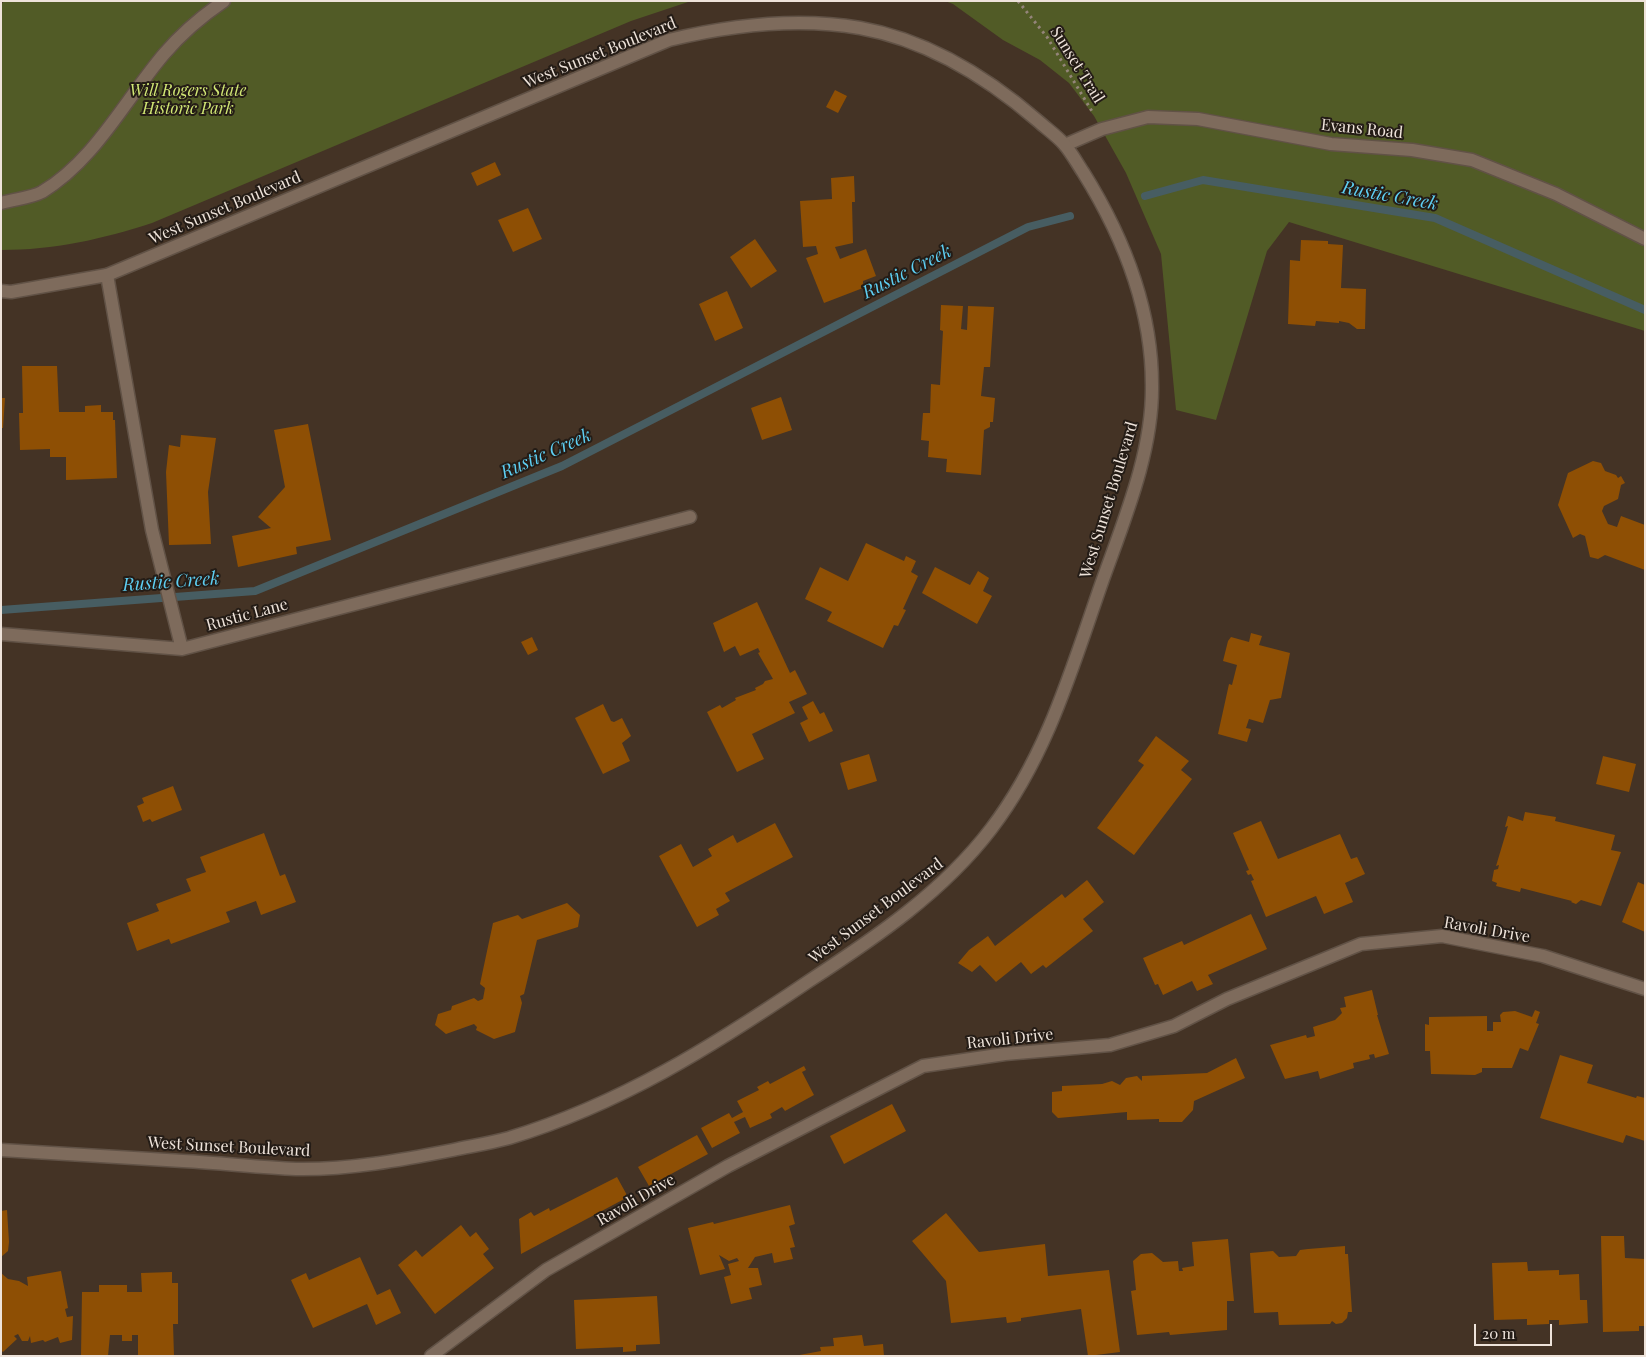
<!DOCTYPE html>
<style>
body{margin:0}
#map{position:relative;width:1646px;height:1357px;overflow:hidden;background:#443325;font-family:"Playfair Display",serif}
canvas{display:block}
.frame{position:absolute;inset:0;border:2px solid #eee3da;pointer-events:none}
.scale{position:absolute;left:1474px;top:1324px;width:78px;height:22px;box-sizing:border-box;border:2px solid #eee3da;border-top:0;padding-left:6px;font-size:15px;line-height:18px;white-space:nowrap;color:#eee3da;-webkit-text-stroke:4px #241c16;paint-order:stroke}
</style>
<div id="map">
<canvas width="1646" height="1357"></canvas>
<div class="frame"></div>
<div class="scale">20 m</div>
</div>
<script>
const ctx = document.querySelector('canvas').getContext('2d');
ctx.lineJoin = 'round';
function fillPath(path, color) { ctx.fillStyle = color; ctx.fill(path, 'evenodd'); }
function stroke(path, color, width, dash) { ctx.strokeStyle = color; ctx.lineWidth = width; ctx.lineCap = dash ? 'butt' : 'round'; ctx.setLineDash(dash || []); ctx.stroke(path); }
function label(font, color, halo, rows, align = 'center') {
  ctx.font = font + ' "Playfair Display",serif'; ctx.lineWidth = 4; ctx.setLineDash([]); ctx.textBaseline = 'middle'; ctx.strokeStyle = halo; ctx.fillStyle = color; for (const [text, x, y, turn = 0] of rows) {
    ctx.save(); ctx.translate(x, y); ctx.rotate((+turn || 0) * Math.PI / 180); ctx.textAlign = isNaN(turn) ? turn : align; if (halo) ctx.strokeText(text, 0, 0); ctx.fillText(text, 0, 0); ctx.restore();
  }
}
const green = new Path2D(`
 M 4,1 L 691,1 L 631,21 L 152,223 C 103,239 54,250 1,250 L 1,5 Z
 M 945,1 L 1645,1 L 1645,331 L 1289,222 L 1267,251 L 1216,420 L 1176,410 L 1161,254 L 1126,173 L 1094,116 L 1069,83 L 1040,60 L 1003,40 L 953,4 Z`);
const stream = new Path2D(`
 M 1145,196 L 1203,180 L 1435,218 L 1645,310
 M 1,610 L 255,591 L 562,466 L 1028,227 L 1070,216`);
const building = new Path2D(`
 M 835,90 L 847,96 L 838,113 L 826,107 Z
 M 495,162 L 501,175 L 477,186 L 471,173 Z
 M 854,176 L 855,202 L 852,202 L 853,243 L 835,247 L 840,259 L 866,249 L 876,276 L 863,281 L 863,288 L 824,303 L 806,258 L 818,254 L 816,246 L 803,247 L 800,201 L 832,199 L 831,178 Z
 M 528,208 L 542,239 L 513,252 L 498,220 Z
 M 755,239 L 777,271 L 751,288 L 730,257 Z
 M 1301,240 L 1328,241 L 1328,244 L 1343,245 L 1341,288 L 1366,289 L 1365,329 L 1357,329 L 1349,323 L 1339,321 L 1339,323 L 1316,321 L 1315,326 L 1288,324 L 1290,260 L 1300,261 Z
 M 727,291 L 743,328 L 715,341 L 699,304 Z
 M 941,305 L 963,306 L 961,329 L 967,330 L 968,306 L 994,307 L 990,367 L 984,367 L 981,396 L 995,398 L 993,422 L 990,422 L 990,427 L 984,430 L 981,475 L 946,472 L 947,459 L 928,457 L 929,441 L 921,440 L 923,413 L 930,413 L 931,384 L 940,385 L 943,331 L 940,330 Z
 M 22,366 L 57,366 L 59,412 L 85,412 L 85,406 L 101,405 L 101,412 L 113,412 L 113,420 L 115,420 L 117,478 L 66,480 L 66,457 L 50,457 L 50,449 L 20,450 L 19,413 L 23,413 Z
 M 781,397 L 792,430 L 762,440 L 751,408 Z
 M 1,398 L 5,398 L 3,428 L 1,428 Z
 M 308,424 L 331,540 L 296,547 L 297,554 L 238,567 L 232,536 L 271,528 L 258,517 L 285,487 L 274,430 Z
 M 181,435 L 216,438 L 208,492 L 211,544 L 169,545 L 166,472 L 169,445 L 180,447 Z
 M 1593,461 L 1601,463 L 1605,471 L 1616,475 L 1618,478 L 1621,476 L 1625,483 L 1621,485 L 1618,499 L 1604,506 L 1602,511 L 1608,524 L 1617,527 L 1621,516 L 1645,525 L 1645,570 L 1605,555 L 1598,559 L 1590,557 L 1585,536 L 1580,534 L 1573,538 L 1558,505 L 1568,473 Z
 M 866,543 L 904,561 L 906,556 L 916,561 L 911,572 L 918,576 L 903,609 L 906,610 L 898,626 L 894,625 L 883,648 L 827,621 L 832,612 L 805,599 L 820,567 L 848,581 Z
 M 935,567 L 970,585 L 978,571 L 989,578 L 983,591 L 992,596 L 977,624 L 922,593 Z
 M 757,602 L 790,673 L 795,670 L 807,694 L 789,702 L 795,713 L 752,734 L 764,759 L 737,772 L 707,712 L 720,705 L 722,708 L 736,700 L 735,698 L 756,690 L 755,688 L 763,684 L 765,681 L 773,679 L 758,653 L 760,652 L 758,648 L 740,656 L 735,646 L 724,652 L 713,623 Z
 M 1251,633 L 1262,636 L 1259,645 L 1290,653 L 1281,698 L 1270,700 L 1263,723 L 1249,719 L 1246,728 L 1251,729 L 1247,742 L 1218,734 L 1229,684 L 1232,685 L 1237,665 L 1223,661 L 1228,641 L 1231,637 L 1249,642 Z
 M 532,637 L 538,650 L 528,655 L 521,642 Z
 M 813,701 L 820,714 L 824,712 L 833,731 L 809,742 L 800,723 L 808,719 L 802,707 Z
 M 603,704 L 611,721 L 614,722 L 622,718 L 631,736 L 622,743 L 630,761 L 603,774 L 575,718 Z
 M 1156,736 L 1189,761 L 1181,770 L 1192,779 L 1134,855 L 1097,828 L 1144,765 L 1138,761 Z
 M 869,754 L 877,781 L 848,790 L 840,763 Z
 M 1603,756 L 1636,764 L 1629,792 L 1596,784 Z
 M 173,786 L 182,810 L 152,822 L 150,819 L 143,822 L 137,806 L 144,803 L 142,798 Z
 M 1525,812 L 1556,817 L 1555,821 L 1615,835 L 1611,850 L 1621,852 L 1601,906 L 1581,900 L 1576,904 L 1571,902 L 1572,901 L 1521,888 L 1520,892 L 1496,886 L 1497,883 L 1492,881 L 1494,870 L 1498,869 L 1499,865 L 1496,866 L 1508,826 L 1505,827 L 1508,816 L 1523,821 Z
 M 1261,821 L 1278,859 L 1340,834 L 1351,859 L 1357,857 L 1365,874 L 1345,883 L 1353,902 L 1324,914 L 1316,896 L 1266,917 L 1251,881 L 1254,880 L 1251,874 L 1248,875 L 1246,871 L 1249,870 L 1233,833 Z
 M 775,823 L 793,857 L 725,893 L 730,901 L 716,909 L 719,915 L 697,927 L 659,856 L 681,844 L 693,867 L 712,856 L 708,849 L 733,835 L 737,843 Z
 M 264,833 L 280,876 L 285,874 L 296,902 L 261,915 L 256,901 L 226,912 L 230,922 L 171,944 L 169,939 L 137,951 L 127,923 L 159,911 L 156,904 L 191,891 L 186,879 L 206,872 L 200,857 Z
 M 1087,880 L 1104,902 L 1083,919 L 1093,931 L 1046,968 L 1043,965 L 1031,974 L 1021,962 L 996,982 L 980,965 L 972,972 L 958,963 L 969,950 L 988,936 L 995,946 L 1062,894 L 1065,898 Z
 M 1638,882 L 1645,885 L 1645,932 L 1622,922 Z
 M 567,903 L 580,915 L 578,927 L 537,940 L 524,994 L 520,996 L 522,1003 L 515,1032 L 494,1039 L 476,1030 L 477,1027 L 474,1024 L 446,1034 L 435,1025 L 438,1014 L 451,1010 L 452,1006 L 474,998 L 478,1001 L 483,999 L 485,988 L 480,984 L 493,923 L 518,915 L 522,919 Z
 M 1251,914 L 1267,949 L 1208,975 L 1213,984 L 1197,991 L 1192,981 L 1163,995 L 1158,984 L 1155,985 L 1143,958 L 1182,941 L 1184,945 Z
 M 1372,990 L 1378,1015 L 1377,1015 L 1389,1054 L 1375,1058 L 1374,1054 L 1369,1055 L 1370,1059 L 1353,1063 L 1354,1068 L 1320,1079 L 1318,1071 L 1285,1079 L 1270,1045 L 1306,1035 L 1307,1038 L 1315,1036 L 1313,1027 L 1335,1020 L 1342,1013 L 1340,1008 L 1346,1007 L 1344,997 Z
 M 1535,1010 L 1540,1012 L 1536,1023 L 1539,1024 L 1528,1051 L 1520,1048 L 1512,1068 L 1482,1068 L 1482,1072 L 1475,1075 L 1431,1074 L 1430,1051 L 1425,1051 L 1425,1024 L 1429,1025 L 1429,1017 L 1487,1016 L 1487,1031 L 1493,1031 L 1493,1022 L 1501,1022 L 1500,1015 L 1503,1012 L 1515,1011 L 1532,1017 Z
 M 1560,1055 L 1593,1065 L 1587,1083 L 1636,1098 L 1637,1096 L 1645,1098 L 1645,1141 L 1626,1135 L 1623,1143 L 1540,1118 Z
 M 1236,1058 L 1245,1078 L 1194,1101 L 1193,1110 L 1182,1122 L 1159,1122 L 1159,1119 L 1127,1120 L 1127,1112 L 1058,1118 L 1052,1112 L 1052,1092 L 1062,1091 L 1062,1086 L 1102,1084 L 1112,1081 L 1120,1085 L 1126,1078 L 1137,1076 L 1142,1081 L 1142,1076 L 1207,1073 Z
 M 804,1066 L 806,1070 L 802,1072 L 814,1095 L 785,1111 L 782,1107 L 770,1114 L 772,1118 L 750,1128 L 745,1117 L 734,1122 L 740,1133 L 712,1148 L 701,1128 L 729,1113 L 732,1118 L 743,1112 L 737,1101 L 759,1090 L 757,1087 L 768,1081 L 770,1084 Z
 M 892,1104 L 906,1131 L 844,1164 L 830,1136 Z
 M 697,1135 L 708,1154 L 649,1186 L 638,1167 Z
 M 617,1177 L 628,1197 L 521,1254 L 519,1219 L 531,1212 L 534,1216 L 549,1208 L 550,1211 Z
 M 790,1205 L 795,1224 L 789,1226 L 795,1247 L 790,1248 L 793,1259 L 774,1263 L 772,1253 L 755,1257 L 748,1268 L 758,1268 L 762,1285 L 749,1288 L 752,1299 L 731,1304 L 724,1277 L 731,1275 L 728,1264 L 739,1261 L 737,1258 L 729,1261 L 719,1255 L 725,1269 L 700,1275 L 688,1228 L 713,1222 L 714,1224 Z
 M 7,1210 L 9,1242 L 8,1251 L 1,1257 L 1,1211 Z
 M 946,1213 L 979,1252 L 1045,1244 L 1048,1276 L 1109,1270 L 1120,1352 L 1088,1356 L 1081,1309 L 1021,1318 L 1021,1321 L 1007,1323 L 1006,1317 L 951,1323 L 946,1281 L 912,1241 Z
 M 461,1225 L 470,1237 L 476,1232 L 489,1249 L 483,1254 L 494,1268 L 435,1314 L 398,1265 L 416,1250 L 422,1257 Z
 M 1601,1236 L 1624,1236 L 1625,1258 L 1645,1259 L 1645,1326 L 1639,1326 L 1639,1331 L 1603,1332 Z
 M 1228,1239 L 1234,1301 L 1227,1301 L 1227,1330 L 1170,1335 L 1169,1332 L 1137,1335 L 1131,1291 L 1136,1290 L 1133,1261 L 1141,1254 L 1152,1253 L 1163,1262 L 1178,1261 L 1179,1271 L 1183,1271 L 1182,1268 L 1194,1266 L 1192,1242 Z
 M 1345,1246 L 1345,1254 L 1348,1254 L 1352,1312 L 1348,1312 L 1347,1318 L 1342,1323 L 1336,1324 L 1332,1321 L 1330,1324 L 1279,1325 L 1278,1312 L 1254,1313 L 1250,1253 L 1273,1251 L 1279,1257 L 1296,1256 L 1300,1250 L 1308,1249 Z
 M 360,1257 L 377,1295 L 390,1289 L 401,1313 L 376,1325 L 367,1304 L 313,1328 L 291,1280 L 306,1273 L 309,1280 Z
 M 1527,1262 L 1528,1271 L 1559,1270 L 1559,1275 L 1579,1274 L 1580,1300 L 1587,1300 L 1588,1323 L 1559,1325 L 1559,1320 L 1549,1320 L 1549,1324 L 1527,1325 L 1527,1319 L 1494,1320 L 1492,1263 Z
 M 61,1271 L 68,1308 L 65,1309 L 67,1317 L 73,1316 L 72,1340 L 60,1343 L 58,1337 L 45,1342 L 43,1340 L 31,1343 L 30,1336 L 28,1341 L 22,1341 L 18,1334 L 14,1336 L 17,1339 L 3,1352 L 1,1350 L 1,1273 L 8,1279 L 19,1281 L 28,1286 L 27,1277 Z
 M 172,1272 L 172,1283 L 178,1283 L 178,1324 L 173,1324 L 174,1356 L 138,1356 L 138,1335 L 132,1335 L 132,1341 L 122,1341 L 122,1335 L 110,1335 L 108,1356 L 81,1356 L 82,1292 L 99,1292 L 99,1285 L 127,1285 L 127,1292 L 142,1292 L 141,1273 Z
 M 657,1296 L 660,1344 L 636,1345 L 636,1351 L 623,1352 L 623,1347 L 576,1349 L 574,1300 Z
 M 862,1335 L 864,1346 L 883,1344 L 884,1356 L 794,1356 L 821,1351 L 820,1347 L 834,1346 L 833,1338 Z`);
const path = new Path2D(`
 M 1018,1 L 1047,37 L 1093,113`);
const street = new Path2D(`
 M 1065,145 L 1102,129 L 1148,117 L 1198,119 L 1331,144 L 1412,150 L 1472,160 L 1556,194 L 1645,239
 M 1,203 C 14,199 31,198 42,192 C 95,160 125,100 164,54 C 181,34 202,16 224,1
 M 107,275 L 152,530 L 182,649 L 690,517
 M 1,634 L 182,649
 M 431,1356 L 546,1270 L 728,1166 L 923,1066 L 1005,1054 L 1110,1045 L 1174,1026 L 1227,999 L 1361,944 L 1442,936 L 1543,956 L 1645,989`);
const secondary = new Path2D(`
 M 1,291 L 11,292 L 107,275 L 669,40 C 731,25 796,17 860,28 C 928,40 987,77 1038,121 C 1047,129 1057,136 1064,144 C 1071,152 1077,163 1083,172 C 1123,236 1152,309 1152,385 C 1153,452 1124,520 1102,582 C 1072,668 1047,756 991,829 C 943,892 875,938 809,981 C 713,1046 621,1104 509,1138 C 491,1143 472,1146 453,1150 C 402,1160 348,1170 296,1169 C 258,1167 220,1163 183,1161 C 122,1157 62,1154 1,1150`);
const streetNames = [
 ["West Sunset Boulevard",600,53,-22],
 ["Sunset Trail",1077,65,58],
 ["Evans Road",1362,129,6],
 ["West Sunset Boulevard",225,208,-23],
 ["West Sunset Boulevard",1109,500,-73],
 ["Rustic Lane",247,615,-15],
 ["West Sunset Boulevard",876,911,-37],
 ["Ravoli Drive",1487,930,10],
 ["Ravoli Drive",1010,1039,-6],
 ["West Sunset Boulevard",229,1147,3],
 ["Ravoli Drive",636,1200,-30]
];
const parkNames = [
 ["Will Rogers State",188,91],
 ["Historic Park",188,109]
];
const waterNames = [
 ["Rustic Creek",1390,196,10],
 ["Rustic Creek",907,272,-27],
 ["Rustic Creek",546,454,-24],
 ["Rustic Creek",171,582,-4]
];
fillPath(green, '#515b26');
stroke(stream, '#475d62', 8);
fillPath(building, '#8e4f04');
stroke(street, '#615246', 15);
stroke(secondary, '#615246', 15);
stroke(path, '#94857a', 3, [2.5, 4]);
stroke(street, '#7e6b5c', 12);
stroke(secondary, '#7e6b5c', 12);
label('16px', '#eee3da', '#241c16', streetNames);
label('italic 16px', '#d2e875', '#241c16', parkNames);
label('italic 18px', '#5ecff3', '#241c16', waterNames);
</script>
